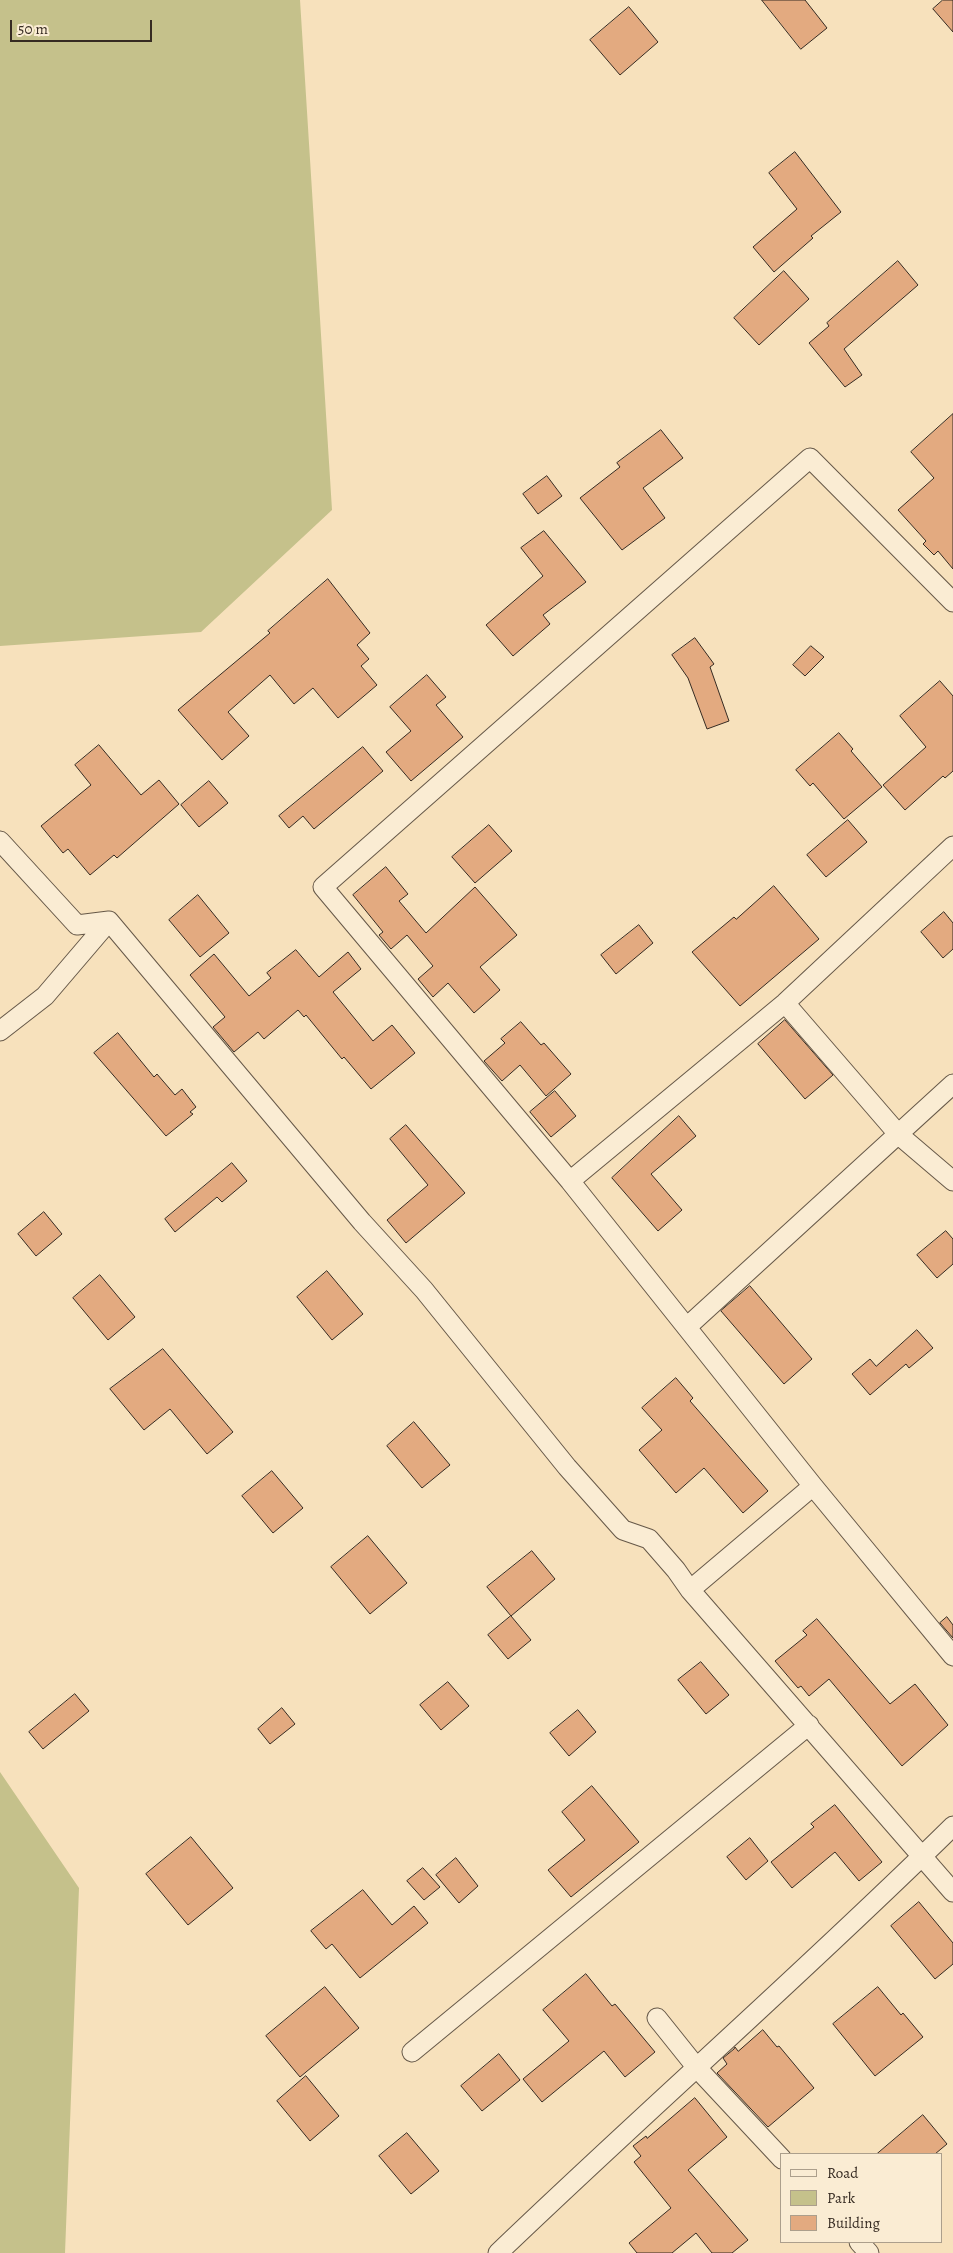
<!DOCTYPE html>
<style>
body{margin:0}
#map{position:relative;width:953px;height:2253px;overflow:hidden;background:#f7e1bc;font-family:Alegreya,serif}
canvas{display:block}
.legend{position:absolute;left:780px;top:2153px;width:162px;height:90px;box-sizing:border-box;background:#faecd3;border:1px solid #ac9f8c;margin:0;padding:6px 9px;list-style:none;font-size:15px;color:#362b22}
.legend li{display:flex;align-items:center;gap:10px;height:25px}
.legend b{width:25px;border:1px solid #ac9f8c}
.scale{position:absolute;left:10px;top:20px;width:142px;height:22px;box-sizing:border-box;border:2px solid #362b22;border-top:0;padding-left:6px;font-size:15px;line-height:18px;white-space:nowrap;color:#362b22;-webkit-text-stroke:4px #faecd3;paint-order:stroke}
</style>
<div id="map">
<canvas width="953" height="2253"></canvas>
<ul class="legend">
<li><b style="height:6px;background:#faecd3"></b>Road</li>
<li><b style="height:14px;background:#c5c18b"></b>Park</li>
<li><b style="height:14px;background:#e3aa80"></b>Building</li>
</ul>
<div class="scale">50 m</div>
</div>
<script>
const ctx = document.querySelector('canvas').getContext('2d');
ctx.lineJoin = 'round';
function fillPath(path, color) { ctx.fillStyle = color; ctx.fill(path, 'evenodd'); }
function stroke(path, color, width, dash) { ctx.strokeStyle = color; ctx.lineWidth = width; ctx.lineCap = dash ? 'butt' : 'round'; ctx.setLineDash(dash || []); ctx.stroke(path); }
const green = new Path2D(`
 M 0,0 L 300,0 L 332,510 L 201,632 L 0,646 Z
 M 0,1772 L 79,1888 L 65,2253 L 0,2253 Z`);
const building = new Path2D(`
 M 762,0 L 805,0 L 827,28 L 801,49 Z
 M 943,0 L 953,0 L 953,32 L 933,9 Z
 M 629,7 L 658,42 L 620,75 L 590,40 Z
 M 795,152 L 841,212 L 811,236 L 813,238 L 774,272 L 753,247 L 797,209 L 769,173 Z
 M 898,261 L 918,285 L 844,349 L 862,375 L 845,387 L 809,343 L 829,326 L 827,323 Z
 M 784,271 L 809,299 L 759,345 L 734,318 Z
 M 953,414 L 953,569 L 938,551 L 934,555 L 923,544 L 926,541 L 898,510 L 934,478 L 911,452 Z
 M 661,430 L 683,458 L 643,488 L 665,518 L 622,550 L 580,498 L 620,467 L 617,463 Z
 M 547,476 L 562,496 L 538,514 L 523,494 Z
 M 544,531 L 586,582 L 543,615 L 550,624 L 513,656 L 486,625 L 543,576 L 521,548 Z
 M 328,579 L 370,633 L 357,645 L 369,659 L 361,666 L 377,685 L 338,718 L 313,688 L 294,704 L 270,675 L 228,712 L 249,736 L 222,760 L 178,710 L 270,633 L 268,631 Z
 M 695,638 L 714,664 L 710,667 L 729,721 L 707,729 L 688,678 L 672,655 Z
 M 811,646 L 824,657 L 805,676 L 793,665 Z
 M 427,675 L 446,697 L 436,705 L 463,737 L 411,781 L 386,752 L 411,731 L 390,707 Z
 M 940,681 L 953,696 L 953,771 L 945,778 L 943,776 L 905,810 L 883,785 L 926,747 L 900,716 Z
 M 839,733 L 853,749 L 851,751 L 882,787 L 844,819 L 813,783 L 810,786 L 796,770 Z
 M 99,745 L 141,795 L 159,780 L 179,804 L 117,858 L 114,855 L 90,875 L 68,849 L 63,853 L 41,826 L 91,785 L 75,765 Z
 M 363,747 L 383,771 L 314,829 L 303,816 L 289,828 L 279,816 Z
 M 209,781 L 228,803 L 199,827 L 181,805 Z
 M 848,820 L 867,842 L 826,877 L 807,855 Z
 M 489,825 L 512,851 L 475,883 L 452,857 Z
 M 386,867 L 408,894 L 399,901 L 426,933 L 475,887 L 517,935 L 480,967 L 500,990 L 474,1013 L 448,983 L 433,997 L 418,979 L 433,966 L 407,935 L 391,949 L 379,935 L 383,932 L 353,895 Z
 M 774,886 L 819,939 L 740,1006 L 692,952 L 734,917 L 736,919 Z
 M 198,895 L 229,933 L 200,957 L 169,920 Z
 M 944,912 L 953,923 L 953,949 L 943,958 L 921,932 Z
 M 639,925 L 653,943 L 616,974 L 601,955 Z
 M 296,950 L 319,977 L 348,952 L 361,969 L 333,992 L 373,1041 L 392,1025 L 415,1053 L 371,1089 L 344,1057 L 342,1059 L 306,1015 L 304,1017 L 298,1010 L 264,1039 L 258,1032 L 234,1052 L 213,1027 L 225,1017 L 190,975 L 214,954 L 249,996 L 271,978 L 267,973 Z
 M 785,1020 L 833,1075 L 805,1099 L 758,1044 Z
 M 521,1022 L 541,1045 L 544,1043 L 571,1074 L 546,1096 L 520,1065 L 502,1081 L 484,1061 L 505,1043 L 501,1039 Z
 M 118,1033 L 154,1077 L 157,1074 L 175,1095 L 182,1089 L 196,1107 L 190,1112 L 193,1114 L 166,1136 L 94,1053 Z
 M 555,1091 L 576,1116 L 551,1137 L 530,1112 Z
 M 679,1116 L 696,1136 L 651,1174 L 682,1210 L 658,1231 L 612,1178 Z
 M 406,1125 L 465,1193 L 406,1243 L 387,1220 L 428,1185 L 390,1139 Z
 M 232,1163 L 247,1181 L 222,1202 L 217,1197 L 175,1232 L 165,1219 Z
 M 44,1212 L 62,1234 L 36,1256 L 18,1234 Z
 M 946,1231 L 953,1239 L 953,1264 L 937,1278 L 917,1255 Z
 M 327,1271 L 363,1314 L 332,1340 L 297,1297 Z
 M 100,1275 L 135,1317 L 108,1340 L 73,1298 Z
 M 750,1286 L 812,1359 L 784,1384 L 721,1311 Z
 M 917,1330 L 933,1348 L 909,1368 L 906,1364 L 870,1395 L 852,1374 L 870,1359 L 876,1366 Z
 M 163,1349 L 233,1432 L 207,1454 L 170,1409 L 144,1430 L 110,1389 Z
 M 676,1378 L 693,1398 L 690,1401 L 768,1491 L 743,1513 L 704,1468 L 676,1493 L 639,1450 L 662,1430 L 642,1408 Z
 M 414,1422 L 450,1465 L 422,1488 L 387,1446 Z
 M 272,1471 L 303,1508 L 273,1533 L 242,1496 Z
 M 368,1536 L 407,1583 L 370,1614 L 331,1567 Z
 M 532,1551 L 555,1579 L 511,1616 L 487,1587 Z
 M 511,1616 L 531,1640 L 508,1659 L 488,1635 Z
 M 947,1617 L 953,1625 L 953,1638 L 940,1623 Z
 M 817,1619 L 890,1704 L 915,1684 L 948,1725 L 902,1766 L 829,1679 L 809,1696 L 801,1686 L 798,1688 L 775,1661 L 807,1635 L 803,1631 Z
 M 701,1662 L 729,1695 L 706,1714 L 678,1680 Z
 M 448,1682 L 469,1706 L 441,1730 L 420,1705 Z
 M 75,1694 L 89,1711 L 43,1749 L 29,1732 Z
 M 282,1708 L 295,1724 L 270,1744 L 258,1729 Z
 M 578,1710 L 596,1732 L 569,1756 L 550,1733 Z
 M 592,1786 L 639,1842 L 571,1897 L 548,1870 L 585,1840 L 562,1812 Z
 M 835,1805 L 882,1862 L 859,1881 L 835,1852 L 792,1888 L 771,1862 L 814,1827 L 811,1824 Z
 M 191,1837 L 233,1888 L 188,1925 L 146,1874 Z
 M 750,1838 L 768,1861 L 746,1880 L 727,1857 Z
 M 456,1858 L 478,1886 L 459,1903 L 436,1875 Z
 M 423,1868 L 440,1887 L 424,1900 L 407,1881 Z
 M 363,1890 L 392,1925 L 414,1906 L 428,1923 L 360,1978 L 332,1944 L 326,1949 L 311,1931 Z
 M 919,1902 L 953,1943 L 953,1964 L 935,1979 L 891,1926 Z
 M 586,1974 L 612,2006 L 615,2004 L 655,2052 L 625,2077 L 604,2051 L 542,2102 L 523,2079 L 569,2041 L 543,2010 Z
 M 325,1987 L 359,2028 L 300,2077 L 266,2036 Z
 M 878,1987 L 901,2015 L 903,2013 L 923,2037 L 875,2076 L 833,2024 Z
 M 763,2030 L 777,2047 L 779,2046 L 814,2088 L 768,2127 L 717,2073 L 727,2064 L 723,2058 L 734,2049 L 735,2047 L 738,2051 Z
 M 499,2054 L 520,2080 L 482,2111 L 461,2086 Z
 M 306,2076 L 339,2116 L 310,2141 L 277,2101 Z
 M 695,2098 L 727,2137 L 688,2170 L 748,2240 L 732,2253 L 712,2253 L 696,2233 L 672,2253 L 637,2253 L 629,2243 L 671,2208 L 634,2162 L 641,2156 L 633,2146 L 646,2136 L 647,2138 Z
 M 923,2115 L 947,2144 L 935,2154 L 877,2154 Z
 M 407,2133 L 439,2171 L 411,2194 L 379,2156 Z`);
const minor = new Path2D(`
 M 953,602 L 810,458 L 323,887 L 570,1181 L 813,1486 L 953,1656
 M 0,841 L 77,925 L 109,921 L 362,1222 L 424,1290 L 567,1467 L 623,1530 L 649,1539 L 676,1570 L 690,1590 L 953,1892
 M 785,1003 L 899,1135 L 953,1181
 M 0,1031 L 45,996 L 109,921
 M 570,1181 L 785,1003 L 953,846
 M 688,1326 L 953,1084
 M 690,1590 L 813,1486
 M 657,2018 L 697,2068 L 782,2159
 M 412,2052 L 809,1725
 M 859,2242 L 869,2253
 M 498,2253 C 648,2109 805,1972 953,1826`);
fillPath(green, '#c5c18b');
fillPath(building, '#e3aa80');
stroke(building, '#362b22', 1);
stroke(minor, '#665848', 21);
stroke(minor, '#faecd3', 19);
</script>
